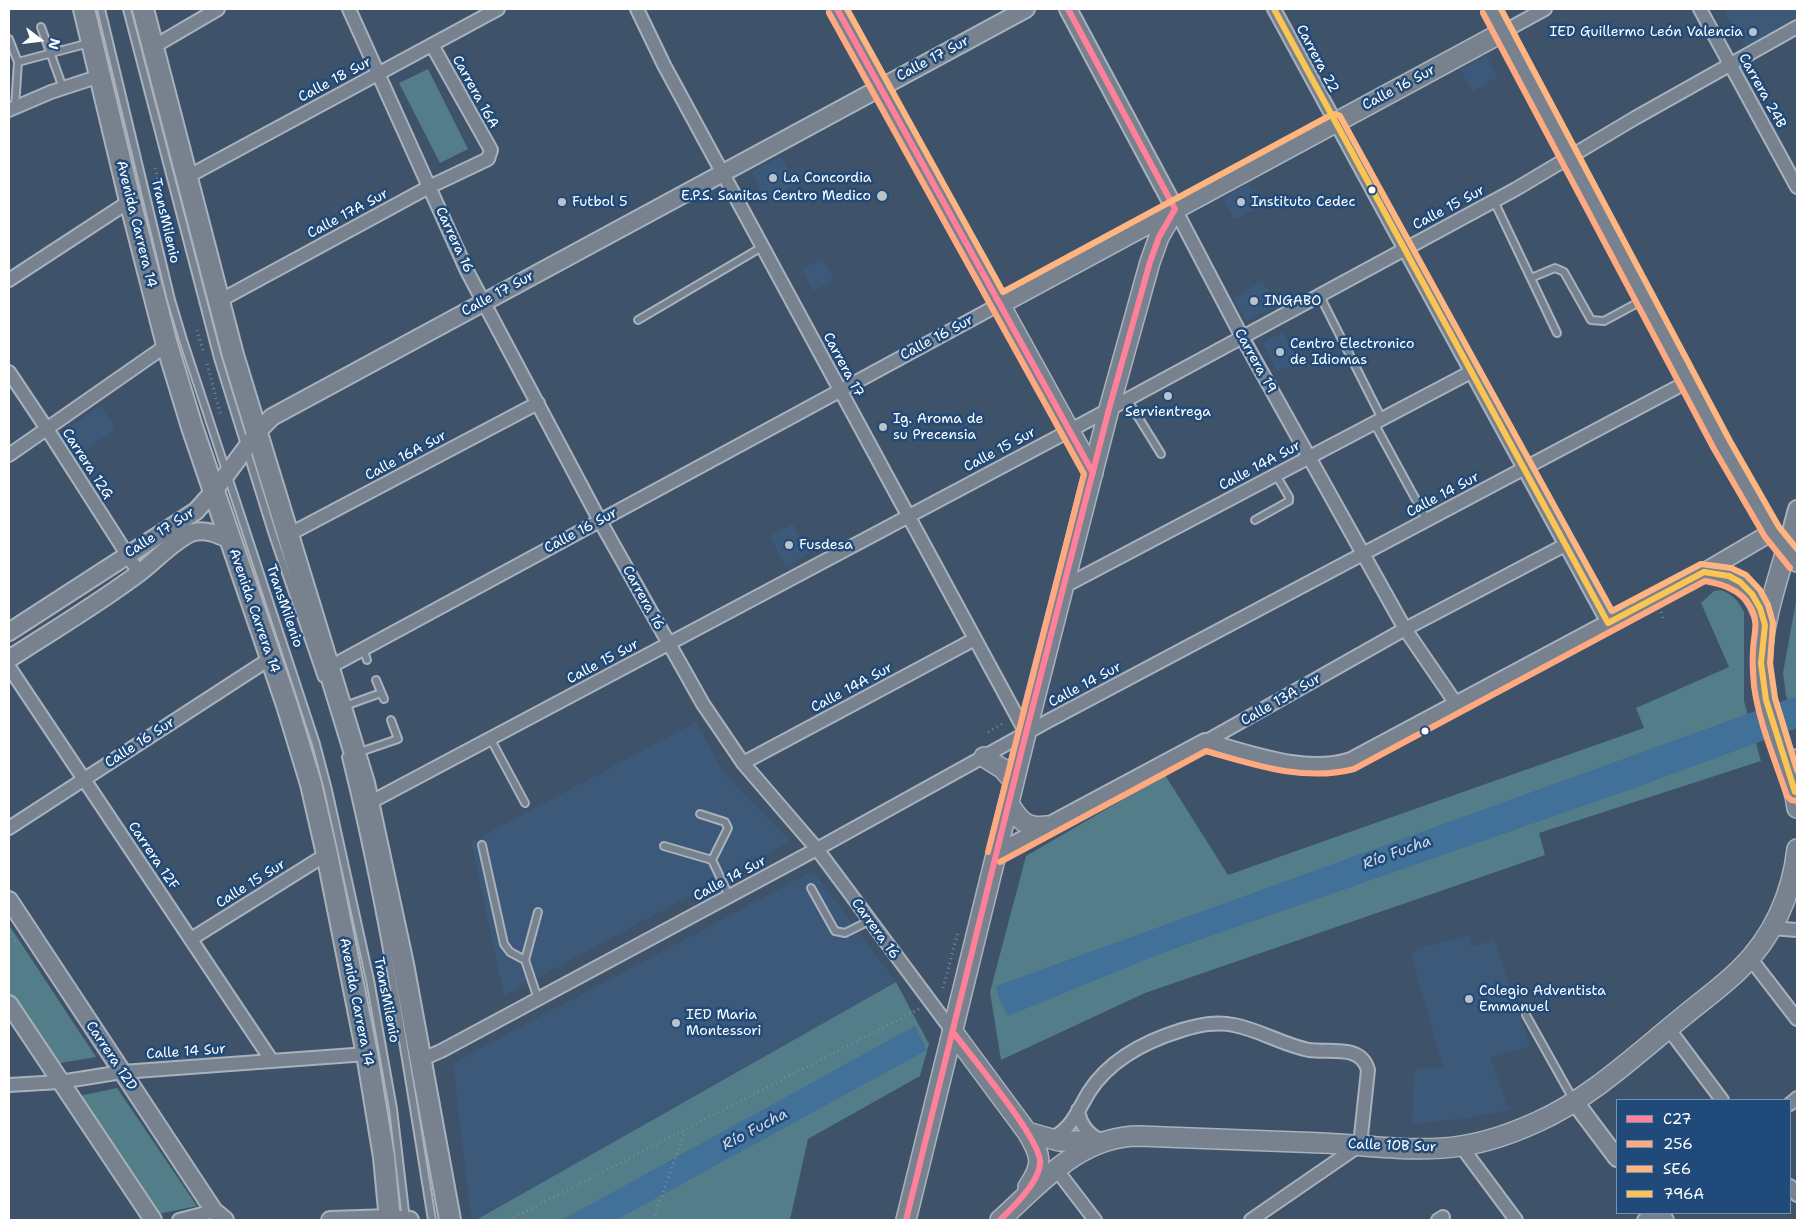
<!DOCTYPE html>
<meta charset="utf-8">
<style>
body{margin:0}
#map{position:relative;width:1806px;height:1229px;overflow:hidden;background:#3e5269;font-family:"Shantell Sans",sans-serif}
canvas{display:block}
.frame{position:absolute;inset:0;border:10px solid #fff;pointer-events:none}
.legend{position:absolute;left:1616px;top:1099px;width:175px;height:115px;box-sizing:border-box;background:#1f4a7a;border:1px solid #7992af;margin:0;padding:6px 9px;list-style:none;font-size:15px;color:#fff}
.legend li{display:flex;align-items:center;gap:10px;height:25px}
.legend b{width:25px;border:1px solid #7992af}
.north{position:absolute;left:15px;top:15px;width:50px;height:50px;-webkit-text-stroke:4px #1f4a7a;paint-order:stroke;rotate:105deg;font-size:14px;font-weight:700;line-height:20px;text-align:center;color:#fff}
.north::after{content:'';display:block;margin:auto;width:18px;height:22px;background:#fff;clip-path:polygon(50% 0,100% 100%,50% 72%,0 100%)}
</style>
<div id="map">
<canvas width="1806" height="1229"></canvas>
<div class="frame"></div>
<ul class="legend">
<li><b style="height:6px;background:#ff8098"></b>C27</li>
<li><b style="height:6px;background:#ffa980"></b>256</li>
<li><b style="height:6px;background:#ffb580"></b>SE6</li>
<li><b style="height:6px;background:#fcc553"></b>796A</li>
</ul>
<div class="north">N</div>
</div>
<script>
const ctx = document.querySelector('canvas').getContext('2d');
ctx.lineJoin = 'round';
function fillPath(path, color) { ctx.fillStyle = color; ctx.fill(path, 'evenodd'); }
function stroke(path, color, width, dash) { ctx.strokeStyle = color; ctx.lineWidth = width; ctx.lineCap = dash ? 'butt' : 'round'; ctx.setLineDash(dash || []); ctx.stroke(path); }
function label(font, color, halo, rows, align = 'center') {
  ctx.font = font + ' "Shantell Sans",sans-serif'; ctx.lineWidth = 5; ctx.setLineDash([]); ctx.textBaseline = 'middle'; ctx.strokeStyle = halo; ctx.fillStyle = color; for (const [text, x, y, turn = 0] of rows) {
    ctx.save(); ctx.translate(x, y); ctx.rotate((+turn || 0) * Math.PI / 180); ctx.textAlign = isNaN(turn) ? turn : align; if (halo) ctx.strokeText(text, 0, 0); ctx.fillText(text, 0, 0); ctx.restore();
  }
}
const built = new Path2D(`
 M 1723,9 L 1797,9 L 1797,17 L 1744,47 Z
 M 1486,55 L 1498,77 L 1473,92 L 1460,70 Z
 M 781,156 L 795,184 L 765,199 L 751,172 Z
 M 1249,184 L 1260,207 L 1234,220 L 1223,197 Z
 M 823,258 L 834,280 L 813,291 L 802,269 Z
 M 1263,281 L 1276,306 L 1246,321 L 1233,297 Z
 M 1283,332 L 1298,361 L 1277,372 L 1263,343 Z
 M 101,406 L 116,429 L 81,453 L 65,430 Z
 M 793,524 L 809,554 L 786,567 L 769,536 Z
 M 696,722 L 723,772 L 791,841 L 504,996 L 471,842 Z
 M 813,871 L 896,982 L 476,1220 L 471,1220 L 453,1063 Z
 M 1469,934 L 1472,947 L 1494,939 L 1530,1046 L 1490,1058 L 1510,1110 L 1462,1119 L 1412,1124 L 1414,1069 L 1443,1067 L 1410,952 Z`);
const green = new Path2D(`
 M 428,69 L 468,149 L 440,163 L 399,83 Z
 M 1721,590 C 1733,595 1738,600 1744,612 L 1744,701 L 1761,761 L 1539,833 L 1545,855 L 1145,993 L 1001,1060 L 990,992 L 1026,856 L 1165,775 L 1228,875 L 1644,728 L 1636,708 L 1729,667 L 1701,603 L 1714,591 Z
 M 1797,596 L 1797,725 L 1786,695 L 1783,673 Z
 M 9,925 L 96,1057 L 55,1064 L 9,992 Z
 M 896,982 L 929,1044 L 920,1076 L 808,1139 L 790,1220 L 476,1220 Z
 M 117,1088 L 197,1206 L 153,1215 L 74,1097 Z`);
const water = new Path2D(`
 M 1797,696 L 1797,728 L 1629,790 L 1162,953 L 1008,1016 L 999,999 L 996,986 Z
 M 915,1026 L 927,1050 L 616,1220 L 562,1220 Z`);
const path = new Path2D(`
 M 155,168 L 172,233
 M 197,330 L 203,351
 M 207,364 L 221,416
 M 1661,612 L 1663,619
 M 988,732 L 1004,723 L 1003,722
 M 9,932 L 18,945
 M 943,988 L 958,932
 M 509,1220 L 921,1008
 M 653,1220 L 685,1131`);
const service = new Path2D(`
 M 101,9 L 171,300 L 183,340 L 316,744 L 328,790 L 370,980 L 393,1109 L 406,1220
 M 127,9 L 218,358 L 273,535 L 322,678
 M 41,27 L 63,88
 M 9,39 L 18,62 L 15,107
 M 18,62 L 89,43
 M 1494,201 L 1557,333
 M 1531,278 L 1555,268 L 1564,272 L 1591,320 L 1604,321 L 1643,300
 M 1321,295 L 1324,304 L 1382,419
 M 638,320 L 762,247
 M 1127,399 L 1161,454
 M 1374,423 L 1427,520
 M 1255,520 L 1289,501 L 1289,497 L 1276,475
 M 363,649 L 367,660
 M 376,680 L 384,699
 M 342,707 L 381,693
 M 490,738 L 525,803
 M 357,753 L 398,739 L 391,720
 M 346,757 C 384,910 407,1065 432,1220
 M 700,814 L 725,822 L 728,828 L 712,860
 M 482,845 L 504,944 L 510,952 L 525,960
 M 664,846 L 712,860 L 729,896
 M 811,888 L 835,931 L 845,933 L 869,921
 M 538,912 L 525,960 L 538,999
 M 1526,1015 L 1573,1099`);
const minor = new Path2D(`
 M 349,9 L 467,271 L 600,521 L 703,704 L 743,763 L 817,849 L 953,1032
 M 637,9 L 664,65 L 1026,733
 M 1274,9 L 1608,623
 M 1700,9 L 1797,187
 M 1503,32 L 1545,9
 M 153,47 L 218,9
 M 9,110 L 51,92 L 100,76
 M 187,177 L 498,9
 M 1175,209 L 1242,337 L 1405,629 L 1457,705
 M 9,280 L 130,201
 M 219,301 L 429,187 L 488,159 L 491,150 L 432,45
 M 9,372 L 47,429 L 139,573
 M 9,455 L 167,345
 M 288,535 L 538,403
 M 1063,587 L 1471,372
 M 9,667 L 272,1061
 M 330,667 L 1000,304
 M 1205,742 L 1405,629 L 1565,545
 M 743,763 L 975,639
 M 369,803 L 1069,431 L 1516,189 L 1635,118 L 1797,27
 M 9,828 L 271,658
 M 1772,928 L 1797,930
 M 191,939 L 327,854
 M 1750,958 L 1797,1019
 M 1668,1028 L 1722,1100
 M 420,1060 L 441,1051 L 817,849 L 1048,721 L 1687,382
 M 9,1085 L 60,1082 L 122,1072 L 367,1054
 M 1790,1104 L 1797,1098
 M 1078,1110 C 1080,1124 1087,1134 1100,1140
 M 1048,1139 C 1070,1133 1078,1110 1089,1092 C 1110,1059 1146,1041 1182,1030 C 1199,1025 1216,1021 1234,1025 C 1260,1030 1283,1045 1309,1050 C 1330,1053 1361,1044 1368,1070 L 1360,1145 L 1251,1220
 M 1461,1146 L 1516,1220
 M 1056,1169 L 1095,1220
 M 1790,1186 L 1797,1195
 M 179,1220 L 214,1211
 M 1438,1220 L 1443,1217
 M 1644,1220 L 1653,1213`);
const tertiary = new Path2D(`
 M 1068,9 L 1175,209
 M 1786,550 L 1797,509
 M 9,632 L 196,511 L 214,491 L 261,428 L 272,417 L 1026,9
 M 9,659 C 52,631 98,604 139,573 C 154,562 177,537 194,532 C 207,529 219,535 230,540
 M 1786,763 L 1797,758
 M 996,854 L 1205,742 C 1250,754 1305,776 1351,761 L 1704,572 L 1772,532
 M 9,900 L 214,1211 L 225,1220
 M 9,1004 L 153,1220
 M 1575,1102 L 1617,1158
 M 1658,1213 L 1665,1220
 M 330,1220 L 390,1218 L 410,1220`);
const secondary = new Path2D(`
 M 837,9 L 1093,473
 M 1491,9 L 1722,445 L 1772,532 L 1797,562
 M 1000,304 L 1503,32
 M 1786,550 C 1772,599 1754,647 1766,699 C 1774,736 1792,770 1797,808
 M 1704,572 C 1739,575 1756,591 1765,625
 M 984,757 L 1003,769 L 1014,782
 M 1009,803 C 1018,820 1027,829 1047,826
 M 953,1032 L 1027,1132 C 1041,1155 1044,1164 1028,1187
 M 1027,1132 L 1059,1141 L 1094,1141
 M 906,1220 L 1026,733 L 1109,409 L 1150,262 L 1159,237 L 1175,209
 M 1000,1220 C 1041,1183 1080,1136 1139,1136 C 1200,1138 1261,1141 1322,1143 C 1368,1145 1416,1153 1461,1146 C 1488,1142 1513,1133 1537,1122 C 1591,1098 1639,1052 1685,1015 C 1703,1000 1723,986 1740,969 C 1773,937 1792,894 1797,849`);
const primary = new Path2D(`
 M 84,9 L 130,201 L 167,345 L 192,427 L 287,705 L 311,784 L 327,854 L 367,1054 L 384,1157 L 390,1220
 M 143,9 L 233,355 L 364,783 L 403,964 L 450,1220`);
const bus1 = new Path2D(`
 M 837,9 L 1093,473
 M 953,1032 C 970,1055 1039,1137 1040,1161 C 1041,1181 1013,1207 1000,1220
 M 906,1220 L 1026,733 L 1109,409 L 1150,262 L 1159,237 L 1175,209 L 1068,9`);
const bus2 = new Path2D(`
 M 829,13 L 1084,474 L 988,852
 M 1483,13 L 1714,449 L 1765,537 L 1790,568
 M 1000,862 L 1206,751 C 1255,765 1304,782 1354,769 L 1705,581 C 1724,584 1744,592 1752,610 C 1759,624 1753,637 1753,651 C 1752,663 1753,674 1754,686 C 1759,723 1775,760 1787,796 L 1791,800 L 1797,801`);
const bus3 = new Path2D(`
 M 847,9 L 1003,292 L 1331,115 L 1336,114 L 1340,116 L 1612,611 L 1701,564 L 1731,568 L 1746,575 L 1760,590 L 1768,605 L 1773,623 L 1770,663 L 1775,698 L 1797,770
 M 1501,9 L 1730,441 L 1779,527 L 1797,549`);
const bus4 = new Path2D(`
 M 1274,9 L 1608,623 L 1704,572 L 1729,576 L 1740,582 L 1752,594 L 1760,608 L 1765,625 L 1761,663 L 1766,700 L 1795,792 L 1797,792`);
const markers = [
 [1753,32,5,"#bbc2ca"],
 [773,178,5,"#bbc2ca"],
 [1372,190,4.5,"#fff"],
 [882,196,6,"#bbc2ca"],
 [562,202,5,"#bbc2ca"],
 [1241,202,5,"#bbc2ca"],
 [1254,301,5,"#bbc2ca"],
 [1280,352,5,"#bbc2ca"],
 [1168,396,5,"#bbc2ca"],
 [883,427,5,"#bbc2ca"],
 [789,545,5,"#bbc2ca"],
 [1425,731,4.5,"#fff"],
 [1469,999,5,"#bbc2ca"],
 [676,1023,5,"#bbc2ca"]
];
const poiNames = [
 ["IED Guillermo León Valencia",1743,32,"right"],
 ["La Concordia",783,178],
 ["E.P.S. Sanitas Centro Medico",871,196,"right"],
 ["Futbol 5",572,202],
 ["Instituto Cedec",1251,202],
 ["INGABO",1264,301],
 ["Centro Electronico",1290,344],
 ["de Idiomas",1290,360],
 ["Servientrega",1168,412,"center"],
 ["Ig. Aroma de",893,419],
 ["su Precensia",893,435],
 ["Fusdesa",799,545],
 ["Colegio Adventista",1479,991],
 ["Emmanuel",1479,1007],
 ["IED Maria",686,1015],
 ["Montessori",686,1031]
];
const streetNames = [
 ["Calle 17 Sur",933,59,-28],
 ["Carrera 22",1317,59,62],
 ["Calle 18 Sur",335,80,-28],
 ["Calle 16 Sur",1399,88,-28],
 ["Carrera 24B",1762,91,61],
 ["Carrera 16A",475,92,61],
 ["Calle 15 Sur",1449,208,-28],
 ["Calle 17A Sur",348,214,-28],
 ["TransMilenio",165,221,77],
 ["Avenida Carrera 14",136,224,76],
 ["Carrera 16",454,240,65],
 ["Calle 17 Sur",498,294,-28],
 ["Calle 16 Sur",937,338,-28],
 ["Carrera 19",1255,361,61],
 ["Carrera 17",843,365,62],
 ["Calle 15 Sur",1000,450,-28],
 ["Calle 16A Sur",406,456,-28],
 ["Carrera 12G",87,464,57],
 ["Calle 14A Sur",1260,466,-28],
 ["Calle 14 Sur",1443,495,-28],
 ["Calle 16 Sur",581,531,-28],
 ["Calle 17 Sur",160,533,-33],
 ["Carrera 16",643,598,61],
 ["TransMilenio",284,606,71],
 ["Avenida Carrera 14",254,611,71],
 ["Calle 15 Sur",603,662,-28],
 ["Calle 14 Sur",1085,685,-28],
 ["Calle 14A Sur",852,688,-28],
 ["Calle 13A Sur",1281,700,-30],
 ["Calle 16 Sur",140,743,-33],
 ["Carrera 12F",153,856,56],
 ["Calle 14 Sur",730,879,-28],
 ["Calle 15 Sur",251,884,-32],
 ["Carrera 16",875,929,54],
 ["TransMilenio",386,1000,79],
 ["Avenida Carrera 14",356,1002,79],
 ["Calle 14 Sur",186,1052,-4],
 ["Carrera 12D",111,1056,56],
 ["Calle 10B Sur",1392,1146,2]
];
const waterNames = [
 ["Río Fucha",1397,853,-20],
 ["Río Fucha",755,1130,-28]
];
fillPath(built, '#3c5979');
fillPath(green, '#537d88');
fillPath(water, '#417199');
stroke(service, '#a8b1bc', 10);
stroke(minor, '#a8b1bc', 16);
stroke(tertiary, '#a8b1bc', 20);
stroke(secondary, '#a8b1bc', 22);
stroke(primary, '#a8b1bc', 24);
stroke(path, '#7f8995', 3, [1, 4]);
stroke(service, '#77828e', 6);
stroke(minor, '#77828e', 12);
stroke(tertiary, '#77828e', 16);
stroke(secondary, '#77828e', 19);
stroke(primary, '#77828e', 20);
stroke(bus1, '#ff8098', 6);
stroke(bus2, '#ffa980', 6);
stroke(bus3, '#ffb580', 6);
stroke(bus4, '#fcc553', 6);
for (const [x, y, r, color] of markers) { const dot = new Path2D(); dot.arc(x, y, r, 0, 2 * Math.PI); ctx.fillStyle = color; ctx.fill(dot); stroke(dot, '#1f4a7a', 2); }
label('14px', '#fff', '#1f4a7a', poiNames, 'left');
label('14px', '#fff', '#1f4a7a', streetNames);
label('italic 15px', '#d0dce7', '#1f4a7a', waterNames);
</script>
